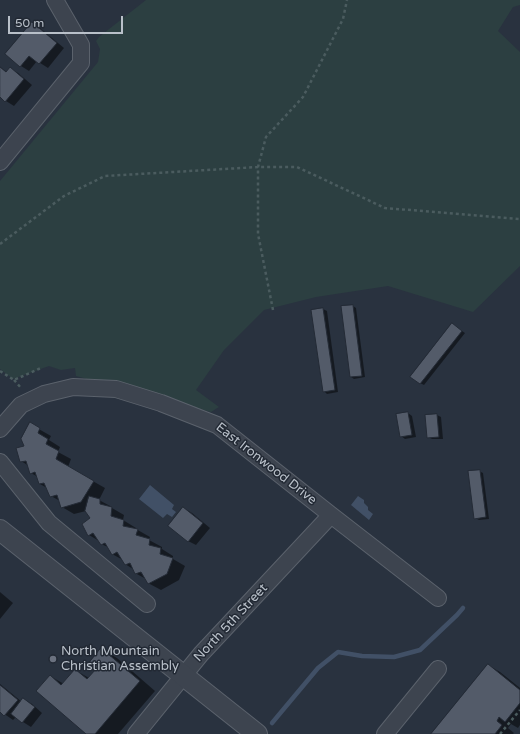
<!DOCTYPE html>
<style>
body{margin:0}
#map{position:relative;width:520px;height:734px;overflow:hidden;background:#29323f;font-family:"Varela Round",sans-serif}
canvas{display:block}
.scale{position:absolute;left:8px;top:16px;width:115px;height:18px;box-sizing:border-box;border:2px solid #b9c0c9;border-top:0;padding-left:5px;font-size:12px;line-height:14px;white-space:nowrap;color:#b9c0c9;-webkit-text-stroke:3px #222934;paint-order:stroke}
</style>
<div id="map">
<canvas width="520" height="734"></canvas>
<div class="scale">50 m</div>
</div>
<script>
const ctx = document.querySelector('canvas').getContext('2d');
ctx.lineJoin = 'round';
function fillPath(path, color) { ctx.fillStyle = color; ctx.fill(path, 'evenodd'); }
function stroke(path, color, width, dash) { ctx.strokeStyle = color; ctx.lineWidth = width; ctx.lineCap = dash ? 'butt' : 'round'; ctx.setLineDash(dash || []); ctx.stroke(path); }
function label(font, color, halo, rows, align = 'center') {
  ctx.font = font + ' "Varela Round",sans-serif'; ctx.lineWidth = 3; ctx.setLineDash([]); ctx.textBaseline = 'middle'; ctx.strokeStyle = halo; ctx.fillStyle = color; for (const [text, x, y, turn = 0] of rows) {
    ctx.save(); ctx.translate(x, y); ctx.rotate((+turn || 0) * Math.PI / 180); ctx.textAlign = isNaN(turn) ? turn : align; if (halo) ctx.strokeText(text, 0, 0); ctx.fillText(text, 0, 0); ctx.restore();
  }
}
const green = new Path2D(`
 M 146,0 L 520,0 L 520,5 L 513,7 L 498,31 L 520,52 L 520,266 L 473,312 L 388,286 L 316,297 L 264,310 L 224,350 L 196,390 L 219,407 L 211,412 L 76,376 L 75,368 L 61,370 L 49,366 L 13,379 L 0,369 L 0,181 L 98,62 L 100,49 L 96,41 L 99,37 Z`);
const water = new Path2D(`
 M 150,485 L 174,505 L 172,509 L 176,512 L 172,517 L 167,514 L 163,518 L 139,499 Z
 M 358,496 L 364,500 L 364,503 L 368,507 L 368,510 L 373,514 L 369,520 L 351,505 Z`);
const shadow = new Path2D(`
 M 32,23 L 40,28 L 64,48 L 48,68 L 37,61 L 29,71 L 21,66 L 6,54 Z
 M 0,67 L 7,72 L 10,68 L 18,73 L 32,85 L 14,106 L 6,101 L 0,96 Z
 M 353,306 L 356,308 L 365,377 L 354,379 L 351,377 Z
 M 323,309 L 327,311 L 338,392 L 327,394 L 324,391 Z
 M 456,327 L 465,333 L 424,385 L 420,383 Z
 M 408,413 L 412,416 L 416,437 L 405,439 L 401,436 Z
 M 437,415 L 441,417 L 443,439 L 432,439 L 428,437 Z
 M 30,424 L 51,436 L 49,440 L 60,447 L 58,452 L 71,459 L 68,467 L 105,488 L 99,500 L 112,507 L 112,508 L 124,515 L 123,520 L 136,528 L 136,529 L 150,537 L 149,540 L 162,547 L 162,549 L 173,556 L 173,559 L 185,566 L 179,580 L 161,590 L 148,583 L 146,579 L 135,573 L 133,569 L 125,564 L 123,560 L 112,554 L 110,548 L 101,544 L 99,541 L 89,535 L 92,518 L 86,511 L 74,514 L 62,507 L 60,501 L 51,496 L 47,488 L 40,484 L 38,477 L 31,473 L 29,466 L 21,461 L 25,447 Z
 M 479,471 L 483,473 L 489,519 L 479,520 L 475,518 Z
 M 184,508 L 192,513 L 210,528 L 196,545 L 188,541 Z
 M 0,592 L 13,603 L 0,619 Z
 M 102,649 L 117,658 L 155,691 L 118,734 L 87,734 L 50,676 L 64,684 L 75,670 L 89,678 L 97,669 Z
 M 488,665 L 500,672 L 520,688 L 520,725 L 518,728 L 511,724 L 508,728 L 514,733 L 513,734 L 432,734 Z
 M 0,684 L 22,702 L 24,699 L 32,704 L 42,713 L 31,727 L 23,722 L 16,717 L 13,720 L 0,711 Z`);
const stream = new Path2D(`
 M 272,723 L 318,668 L 338,652 L 362,656 L 394,657 L 420,650 L 457,615 L 463,608`);
const building = new Path2D(`
 M 32,22 L 57,43 L 39,64 L 29,56 L 20,67 L 5,54 Z
 M 0,67 L 6,72 L 10,67 L 24,79 L 5,102 L 0,97 Z
 M 353,305 L 362,376 L 350,377 L 341,306 Z
 M 323,308 L 335,390 L 323,392 L 311,310 Z
 M 452,323 L 462,331 L 420,384 L 410,377 Z
 M 408,412 L 412,435 L 400,437 L 396,414 Z
 M 437,414 L 439,437 L 427,438 L 425,415 Z
 M 30,422 L 40,428 L 38,433 L 48,439 L 46,444 L 59,451 L 56,459 L 94,481 L 81,502 L 61,508 L 57,495 L 50,497 L 44,483 L 39,484 L 35,472 L 30,474 L 26,461 L 20,462 L 16,448 L 24,446 L 21,439 Z
 M 480,470 L 486,517 L 474,519 L 468,471 Z
 M 89,496 L 100,499 L 100,504 L 112,507 L 111,516 L 124,520 L 123,526 L 138,529 L 136,535 L 150,539 L 149,545 L 161,548 L 160,554 L 173,558 L 167,574 L 148,584 L 141,572 L 135,574 L 130,563 L 125,565 L 117,552 L 112,555 L 105,543 L 101,545 L 93,533 L 88,536 L 82,524 L 90,518 L 85,511 Z
 M 183,507 L 203,523 L 188,542 L 168,526 Z
 M 101,648 L 140,681 L 95,734 L 86,734 L 36,691 L 50,675 L 61,685 L 75,669 L 87,679 L 96,669 L 89,663 Z
 M 488,664 L 520,690 L 520,703 L 505,722 L 499,717 L 497,721 L 502,725 L 495,734 L 431,734 Z
 M 0,685 L 18,700 L 4,716 L 0,712 Z
 M 23,698 L 35,707 L 22,723 L 11,714 Z`);
const path = new Path2D(`
 M 0,244 L 64,196 L 105,176 L 258,167 L 297,167 L 385,208 L 520,219
 M 273,310 L 258,234 L 258,167 L 266,137 L 303,97 L 343,19 L 347,0
 M 0,371 L 14,380 L 41,368
 M 14,380 L 22,389
 M 500,734 L 520,710`);
const minor = new Path2D(`
 M 0,162 L 81,63 L 81,45 L 55,0
 M 0,429 L 21,405 L 44,394 L 73,387 L 116,389 L 161,403 L 217,425 L 331,515 L 438,598
 M 0,462 L 49,523 L 147,604
 M 136,734 L 201,654 L 331,515
 M 385,734 L 438,669`);
const tertiary = new Path2D(`
 M 0,530 L 257,734`);
const markers = [
 [53,659,4,"#6b7280"]
];
const streetNames = [
 ["East Ironwood Drive",266,464,38],
 ["North 5th Street",231,623,-47]
];
const poiNames = [
 ["North Mountain",61,652],
 ["Christian Assembly",61,667]
];
fillPath(green, '#2c3f41');
fillPath(water, '#415066');
fillPath(shadow, '#0007');
stroke(stream, '#415066', 4.5);
fillPath(building, '#535b69');
stroke(building, '#242b36', 1);
stroke(minor, '#5b626c', 18);
stroke(tertiary, '#5b626c', 22);
stroke(path, '#4b5c5f', 2.5, [3, 3]);
stroke(minor, '#3d444f', 16);
stroke(tertiary, '#3d444f', 20);
for (const [x, y, r, color] of markers) { const dot = new Path2D(); dot.arc(x, y, r, 0, 2 * Math.PI); ctx.fillStyle = color; ctx.fill(dot); stroke(dot, '#222934', 1.5); }
label('13px', '#b9c0c9', '#222934', streetNames);
label('13px', '#b9c0c9', '#222934', poiNames, 'left');
</script>
